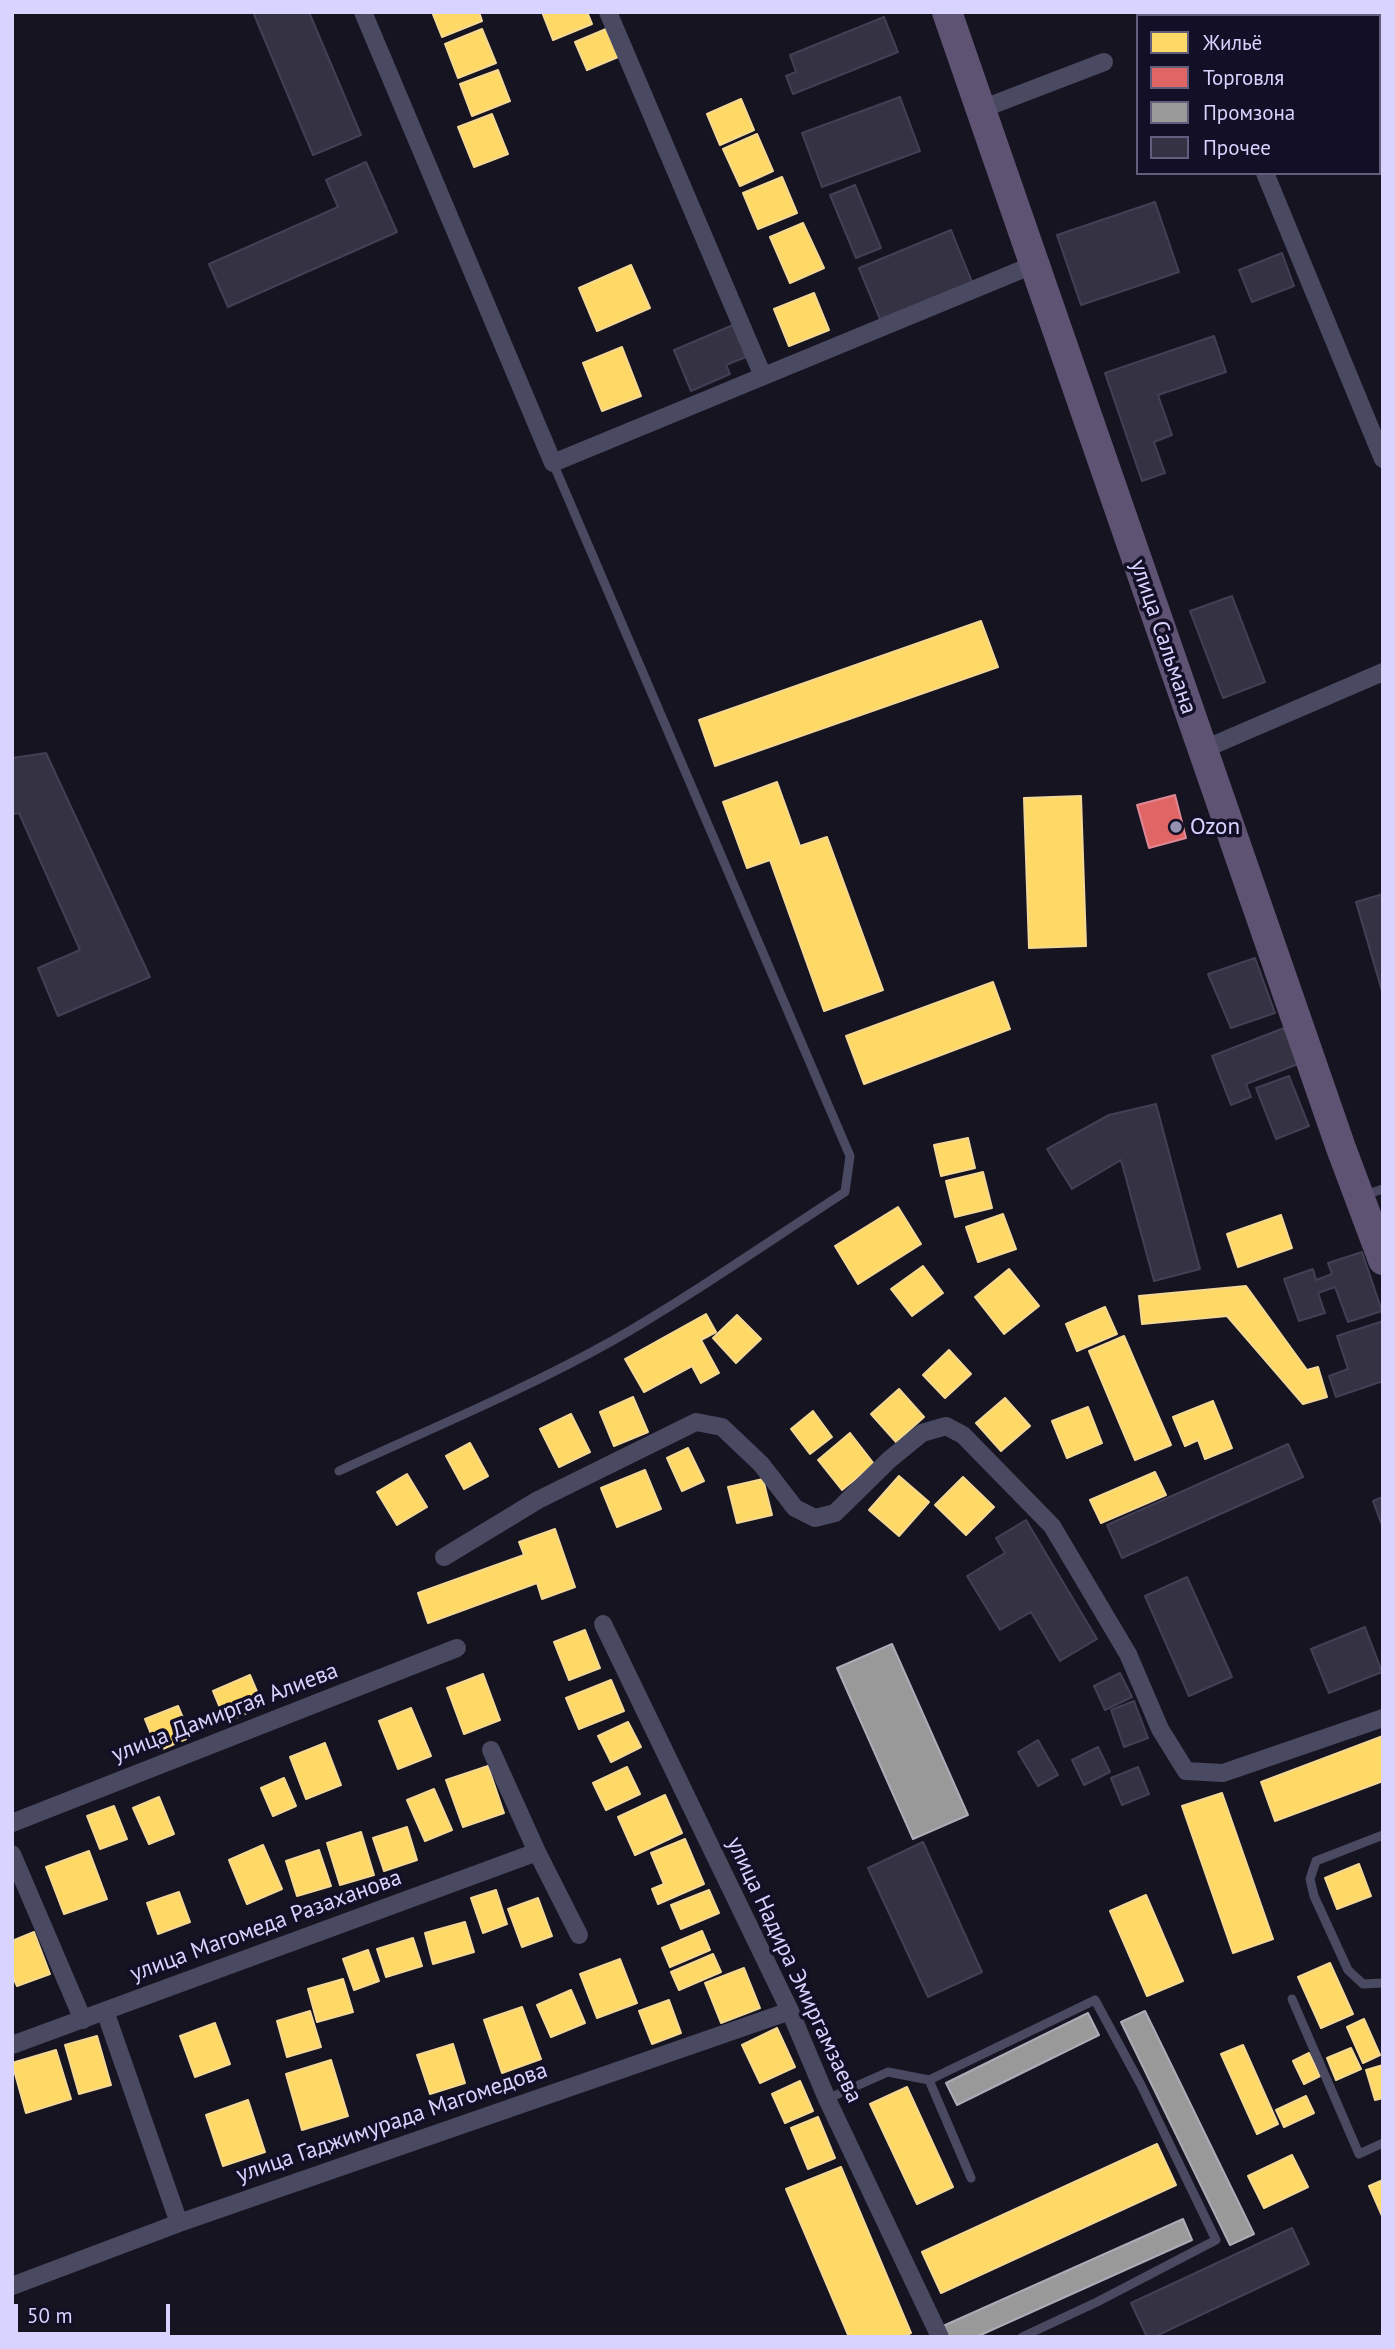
<!DOCTYPE html>
<meta charset="utf-8">
<style>
body{margin:0}
#map{position:relative;width:1395px;height:2349px;overflow:hidden;background:#161421;font-family:"PT Sans",sans-serif}
canvas{display:block}
.frame{position:absolute;inset:0;border:14px solid #d9d4ff;pointer-events:none}
.legend{position:absolute;left:1136px;top:14px;width:245px;height:161px;box-sizing:border-box;background:#130f26;border:2px solid #625e7d;margin:0;padding:9px 12px;list-style:none;font-size:21px;color:#d9d4ff}
.legend li{display:flex;align-items:center;gap:14px;height:35px}
.legend b{width:35px;border:2px solid #625e7d}
.scale{position:absolute;left:14px;top:2304px;width:156px;height:32px;box-sizing:border-box;border:4px solid #d9d4ff;border-top:0;padding-left:9px;font-size:21px;line-height:24px;white-space:nowrap;color:#d9d4ff;-webkit-text-stroke:5px #130f26;paint-order:stroke}
</style>
<div id="map">
<canvas width="1395" height="2349"></canvas>
<div class="frame"></div>
<ul class="legend">
<li><b style="height:19px;background:#ffd966"></b>Жильё</li>
<li><b style="height:19px;background:#e06666"></b>Торговля</li>
<li><b style="height:19px;background:#999"></b>Промзона</li>
<li><b style="height:19px;background:#343243"></b>Прочее</li>
</ul>
<div class="scale">50 m</div>
</div>
<script>
const ctx = document.querySelector('canvas').getContext('2d');
ctx.lineJoin = 'round';
function fillPath(path, color) { ctx.fillStyle = color; ctx.fill(path, 'evenodd'); }
function stroke(path, color, width, dash) { ctx.strokeStyle = color; ctx.lineWidth = width; ctx.lineCap = dash ? 'butt' : 'round'; ctx.setLineDash(dash || []); ctx.stroke(path); }
function label(font, color, halo, rows, align = 'center') {
  ctx.font = font + ' "PT Sans",sans-serif'; ctx.lineWidth = 7; ctx.setLineDash([]); ctx.textBaseline = 'middle'; ctx.strokeStyle = halo; ctx.fillStyle = color; for (const [text, x, y, turn = 0] of rows) {
    ctx.save(); ctx.translate(x, y); ctx.rotate((+turn || 0) * Math.PI / 180); ctx.textAlign = isNaN(turn) ? turn : align; if (halo) ctx.strokeText(text, 0, 0); ctx.fillText(text, 0, 0); ctx.restore();
  }
}
const green = new Path2D(`
 M 1334,12 L 1383,12 L 1383,99 L 1379,93 L 1379,16 L 1336,16 Z`);
const homes = new Path2D(`
 M 432,12 L 479,12 L 482,21 L 442,37 Z
 M 542,12 L 587,12 L 592,24 L 553,40 Z
 M 482,29 L 496,63 L 458,78 L 445,44 Z
 M 606,29 L 618,57 L 587,70 L 575,42 Z
 M 498,70 L 510,101 L 472,116 L 460,84 Z
 M 741,99 L 754,130 L 720,145 L 707,114 Z
 M 492,114 L 508,154 L 474,167 L 458,127 Z
 M 757,134 L 773,171 L 740,186 L 723,149 Z
 M 782,177 L 797,213 L 758,229 L 743,193 Z
 M 803,223 L 824,268 L 790,283 L 770,237 Z
 M 631,265 L 650,308 L 597,331 L 579,288 Z
 M 814,293 L 829,330 L 789,346 L 774,309 Z
 M 622,347 L 641,396 L 602,411 L 583,363 Z
 M 981,621 L 998,667 L 715,766 L 699,720 Z
 M 777,782 L 800,846 L 827,837 L 883,990 L 824,1011 L 770,860 L 747,868 L 723,802 Z
 M 1081,796 L 1086,946 L 1029,948 L 1024,798 Z
 M 993,982 L 1010,1029 L 864,1084 L 846,1036 Z
 M 968,1138 L 975,1168 L 941,1176 L 934,1145 Z
 M 983,1172 L 992,1208 L 955,1217 L 946,1181 Z
 M 898,1207 L 921,1244 L 858,1284 L 835,1246 Z
 M 1003,1214 L 1016,1249 L 978,1262 L 966,1227 Z
 M 1281,1215 L 1292,1248 L 1238,1267 L 1227,1234 Z
 M 923,1266 L 943,1293 L 912,1316 L 891,1289 Z
 M 1009,1269 L 1039,1306 L 1004,1334 L 975,1297 Z
 M 1246,1286 L 1307,1370 L 1318,1367 L 1327,1397 L 1303,1404 L 1227,1316 L 1142,1324 L 1139,1296 Z
 M 1105,1307 L 1117,1334 L 1077,1351 L 1066,1324 Z
 M 706,1314 L 716,1332 L 701,1340 L 719,1373 L 701,1383 L 692,1366 L 644,1392 L 625,1359 Z
 M 737,1315 L 761,1339 L 736,1363 L 713,1338 Z
 M 1124,1336 L 1171,1445 L 1135,1460 L 1089,1351 Z
 M 949,1350 L 971,1374 L 945,1398 L 923,1375 Z
 M 899,1389 L 924,1417 L 896,1442 L 871,1414 Z
 M 633,1397 L 648,1432 L 614,1446 L 600,1412 Z
 M 1005,1398 L 1030,1426 L 1001,1451 L 976,1423 Z
 M 1213,1401 L 1232,1448 L 1205,1459 L 1198,1440 L 1185,1446 L 1173,1417 Z
 M 1088,1407 L 1102,1443 L 1067,1458 L 1052,1421 Z
 M 813,1411 L 832,1437 L 810,1454 L 791,1429 Z
 M 571,1414 L 590,1452 L 559,1467 L 540,1429 Z
 M 850,1433 L 874,1464 L 842,1490 L 818,1460 Z
 M 470,1443 L 488,1476 L 464,1489 L 446,1456 Z
 M 688,1448 L 704,1481 L 682,1491 L 667,1458 Z
 M 645,1470 L 661,1509 L 617,1527 L 601,1488 Z
 M 1155,1472 L 1166,1495 L 1101,1523 L 1090,1500 Z
 M 407,1474 L 427,1507 L 397,1525 L 377,1492 Z
 M 899,1476 L 929,1502 L 899,1536 L 869,1510 Z
 M 963,1477 L 994,1507 L 966,1535 L 935,1505 Z
 M 763,1479 L 772,1515 L 737,1523 L 728,1487 Z
 M 555,1529 L 575,1587 L 542,1599 L 537,1583 L 428,1623 L 418,1593 L 524,1555 L 519,1542 Z
 M 585,1630 L 600,1668 L 569,1680 L 554,1642 Z
 M 483,1674 L 500,1720 L 464,1734 L 447,1688 Z
 M 250,1675 L 263,1706 L 226,1722 L 213,1691 Z
 M 611,1680 L 624,1711 L 579,1729 L 566,1698 Z
 M 178,1706 L 191,1737 L 158,1751 L 145,1719 Z
 M 411,1708 L 431,1756 L 398,1769 L 379,1721 Z
 M 628,1722 L 641,1747 L 611,1762 L 598,1736 Z
 M 1383,1736 L 1383,1781 L 1275,1821 L 1261,1782 Z
 M 325,1743 L 341,1785 L 306,1799 L 290,1757 Z
 M 488,1766 L 504,1813 L 463,1827 L 446,1780 Z
 M 627,1767 L 640,1794 L 606,1810 L 593,1783 Z
 M 284,1778 L 296,1806 L 273,1816 L 261,1788 Z
 M 434,1789 L 452,1830 L 425,1841 L 407,1800 Z
 M 1222,1793 L 1273,1939 L 1233,1953 L 1182,1806 Z
 M 665,1795 L 682,1833 L 635,1855 L 618,1817 Z
 M 159,1797 L 174,1834 L 149,1844 L 133,1808 Z
 M 114,1806 L 127,1839 L 100,1849 L 87,1816 Z
 M 407,1827 L 417,1860 L 384,1871 L 373,1838 Z
 M 361,1832 L 374,1875 L 340,1885 L 327,1843 Z
 M 685,1839 L 704,1884 L 658,1904 L 652,1889 L 664,1884 L 651,1853 Z
 M 263,1845 L 282,1889 L 247,1904 L 229,1860 Z
 M 319,1850 L 331,1886 L 297,1896 L 286,1861 Z
 M 89,1851 L 107,1899 L 64,1914 L 46,1867 Z
 M 1359,1864 L 1371,1896 L 1337,1909 L 1325,1878 Z
 M 496,1890 L 507,1924 L 483,1933 L 471,1898 Z
 M 709,1890 L 719,1913 L 681,1929 L 671,1905 Z
 M 179,1892 L 190,1922 L 158,1934 L 147,1903 Z
 M 1146,1895 L 1183,1981 L 1147,1996 L 1110,1911 Z
 M 538,1898 L 552,1936 L 522,1947 L 508,1909 Z
 M 465,1922 L 474,1952 L 433,1964 L 425,1933 Z
 M 702,1931 L 710,1950 L 670,1967 L 662,1948 Z
 M 34,1932 L 50,1974 L 17,1986 L 12,1975 L 12,1941 Z
 M 413,1938 L 422,1966 L 386,1977 L 377,1949 Z
 M 368,1950 L 379,1981 L 354,1990 L 343,1959 Z
 M 713,1954 L 721,1972 L 679,1990 L 671,1972 Z
 M 620,1959 L 637,2003 L 597,2018 L 580,1974 Z
 M 1330,1963 L 1353,2014 L 1321,2028 L 1298,1977 Z
 M 744,1968 L 760,2008 L 721,2023 L 705,1983 Z
 M 343,1979 L 353,2012 L 317,2022 L 308,1989 Z
 M 571,1990 L 585,2023 L 551,2037 L 537,2005 Z
 M 669,2000 L 681,2033 L 652,2044 L 639,2011 Z
 M 522,2007 L 541,2059 L 502,2073 L 484,2020 Z
 M 310,2011 L 321,2047 L 287,2057 L 277,2021 Z
 M 1364,2019 L 1380,2055 L 1363,2063 L 1347,2027 Z
 M 215,2023 L 230,2064 L 195,2077 L 180,2036 Z
 M 777,2028 L 795,2067 L 760,2083 L 742,2045 Z
 M 97,2036 L 111,2085 L 79,2094 L 65,2045 Z
 M 453,2044 L 465,2083 L 430,2094 L 417,2055 Z
 M 1243,2045 L 1278,2124 L 1257,2134 L 1221,2054 Z
 M 1351,2048 L 1361,2069 L 1336,2080 L 1327,2058 Z
 M 56,2050 L 71,2099 L 26,2113 L 12,2063 Z
 M 1309,2053 L 1320,2076 L 1304,2084 L 1293,2061 Z
 M 331,2060 L 348,2116 L 302,2130 L 286,2074 Z
 M 1383,2065 L 1383,2098 L 1375,2100 L 1366,2070 Z
 M 800,2081 L 813,2111 L 785,2123 L 772,2094 Z
 M 907,2087 L 953,2187 L 917,2204 L 870,2104 Z
 M 1306,2096 L 1314,2113 L 1284,2127 L 1276,2110 Z
 M 248,2100 L 265,2152 L 223,2166 L 206,2115 Z
 M 818,2117 L 835,2158 L 808,2169 L 791,2128 Z
 M 1157,2144 L 1176,2185 L 941,2293 L 922,2252 Z
 M 1292,2155 L 1308,2187 L 1264,2208 L 1248,2176 Z
 M 841,2167 L 911,2333 L 902,2337 L 849,2337 L 786,2189 Z
 M 1383,2180 L 1383,2218 L 1369,2186 Z`);
const shops = new Path2D(`
 M 1175,795 L 1186,838 L 1149,848 L 1137,805 Z`);
const industry = new Path2D(`
 M 892,1644 L 968,1815 L 913,1839 L 837,1668 Z
 M 1145,2011 L 1254,2234 L 1230,2245 L 1121,2022 Z
 M 1088,2013 L 1099,2035 L 957,2105 L 946,2083 Z
 M 1183,2219 L 1192,2240 L 976,2337 L 948,2337 L 943,2326 Z`);
const building = new Path2D(`
 M 253,12 L 309,12 L 361,135 L 313,155 Z
 M 884,17 L 898,52 L 793,94 L 786,76 L 796,72 L 790,55 Z
 M 900,97 L 920,151 L 822,187 L 802,133 Z
 M 366,162 L 397,232 L 228,307 L 209,264 L 338,207 L 326,180 Z
 M 855,185 L 881,248 L 856,258 L 830,195 Z
 M 1155,202 L 1179,272 L 1081,305 L 1057,235 Z
 M 951,230 L 972,282 L 880,319 L 859,268 Z
 M 1282,253 L 1294,286 L 1252,302 L 1239,270 Z
 M 733,325 L 746,357 L 726,365 L 730,374 L 691,391 L 674,350 Z
 M 1214,336 L 1226,372 L 1158,395 L 1172,435 L 1154,442 L 1165,473 L 1142,481 L 1105,373 Z
 M 1232,596 L 1265,682 L 1223,698 L 1190,611 Z
 M 46,753 L 150,977 L 58,1016 L 38,968 L 80,950 L 19,813 L 12,814 L 12,758 Z
 M 1383,894 L 1383,990 L 1382,991 L 1356,902 Z
 M 1255,958 L 1275,1013 L 1231,1028 L 1208,974 Z
 M 1284,1028 L 1298,1064 L 1246,1084 L 1251,1097 L 1231,1105 L 1212,1056 Z
 M 1289,1076 L 1309,1126 L 1276,1139 L 1256,1088 Z
 M 1156,1104 L 1200,1269 L 1154,1281 L 1121,1160 L 1072,1189 L 1047,1149 L 1109,1115 Z
 M 1362,1252 L 1382,1311 L 1348,1322 L 1335,1287 L 1318,1293 L 1325,1313 L 1299,1321 L 1284,1279 L 1313,1269 L 1316,1280 L 1332,1274 L 1328,1263 Z
 M 1383,1321 L 1383,1381 L 1336,1397 L 1329,1376 L 1348,1369 L 1337,1336 Z
 M 1288,1444 L 1303,1477 L 1122,1558 L 1107,1525 Z
 M 1383,1497 L 1383,1528 L 1373,1501 Z
 M 1026,1520 L 1097,1639 L 1060,1661 L 1031,1612 L 1000,1630 L 967,1576 L 1005,1553 L 996,1538 Z
 M 1187,1577 L 1232,1677 L 1189,1696 L 1145,1596 Z
 M 1365,1627 L 1382,1672 L 1329,1693 L 1311,1649 Z
 M 1120,1673 L 1132,1697 L 1105,1710 L 1094,1686 Z
 M 1134,1701 L 1148,1738 L 1124,1747 L 1111,1710 Z
 M 1038,1740 L 1058,1775 L 1038,1786 L 1018,1752 Z
 M 1098,1747 L 1110,1772 L 1084,1785 L 1072,1760 Z
 M 1138,1767 L 1149,1794 L 1122,1805 L 1111,1778 Z
 M 923,1842 L 982,1972 L 928,1997 L 868,1868 Z
 M 1292,2228 L 1309,2264 L 1154,2337 L 1147,2337 L 1131,2303 Z`);
const lane = new Path2D(`
 M 1365,1195 L 1383,1189
 M 339,1471 C 430,1429 524,1390 612,1341 C 692,1295 768,1242 845,1192 L 850,1156 L 553,463
 M 1383,1835 L 1316,1861 L 1310,1879 L 1314,1896 L 1348,1970 L 1363,1984 L 1383,1983
 M 1292,1999 L 1359,2154 L 1383,2143
 M 929,2080 L 1095,2000 L 1141,2085 L 1216,2240 L 1097,2302 L 1022,2337
 M 827,2099 L 888,2072 L 929,2080 L 971,2178`);
const street = new Path2D(`
 M 363,12 L 553,463 L 1033,265
 M 608,12 L 763,376
 M 979,110 L 1104,62
 M 1265,173 L 1383,459
 M 1202,750 L 1383,672
 M 444,1557 L 538,1500 L 696,1422 L 722,1427 L 761,1464 L 795,1508 L 815,1518 L 835,1513 L 889,1460 L 922,1433 L 946,1426 L 963,1435 L 1052,1526 L 1128,1654 L 1160,1729 L 1186,1771 L 1223,1773 L 1383,1718
 M 603,1624 L 790,2011 L 827,2099 L 940,2337
 M 491,1750 L 537,1852 L 579,1935
 M 12,1823 L 457,1648
 M 12,1854 L 83,2020
 M 105,2011 L 179,2223
 M 12,2045 L 537,1852
 M 12,2286 L 179,2223 L 790,2011`);
const primary = new Path2D(`
 M 947,12 L 1341,1148 L 1383,1260`);
const markers = [
 [1176,827,7,"#9591b1"]
];
const streetNames = [
 ["улица Сальмана",1163,637,71],
 ["улица Дамиргая Алиева",225,1713,-21],
 ["улица Магомеда Разаханова",266,1926,-20],
 ["улица Надира Эмиргамзаева",794,1970,65],
 ["улица Гаджимурада Магомедова",392,2123,-19]
];
const poiNames = [
 ["Ozon",1190,827]
];
fillPath(green, '#132c2d');
fillPath(homes, '#ffd966');
stroke(homes, '#f4d894', 2);
fillPath(shops, '#e06666');
stroke(shops, '#de8794', 2);
fillPath(industry, '#999');
stroke(industry, '#acabb8', 2);
fillPath(building, '#343243');
stroke(building, '#433f54', 2);
stroke(lane, '#4a4962', 9);
stroke(street, '#4a4962', 18);
stroke(primary, '#5e5373', 30);
for (const [x, y, r, color] of markers) { const dot = new Path2D(); dot.arc(x, y, r, 0, 2 * Math.PI); ctx.fillStyle = color; ctx.fill(dot); stroke(dot, '#130f26', 2.5); }
label('23px', '#d9d4ff', '#130f26', streetNames);
label('23px', '#d9d4ff', '#130f26', poiNames, 'left');
</script>
